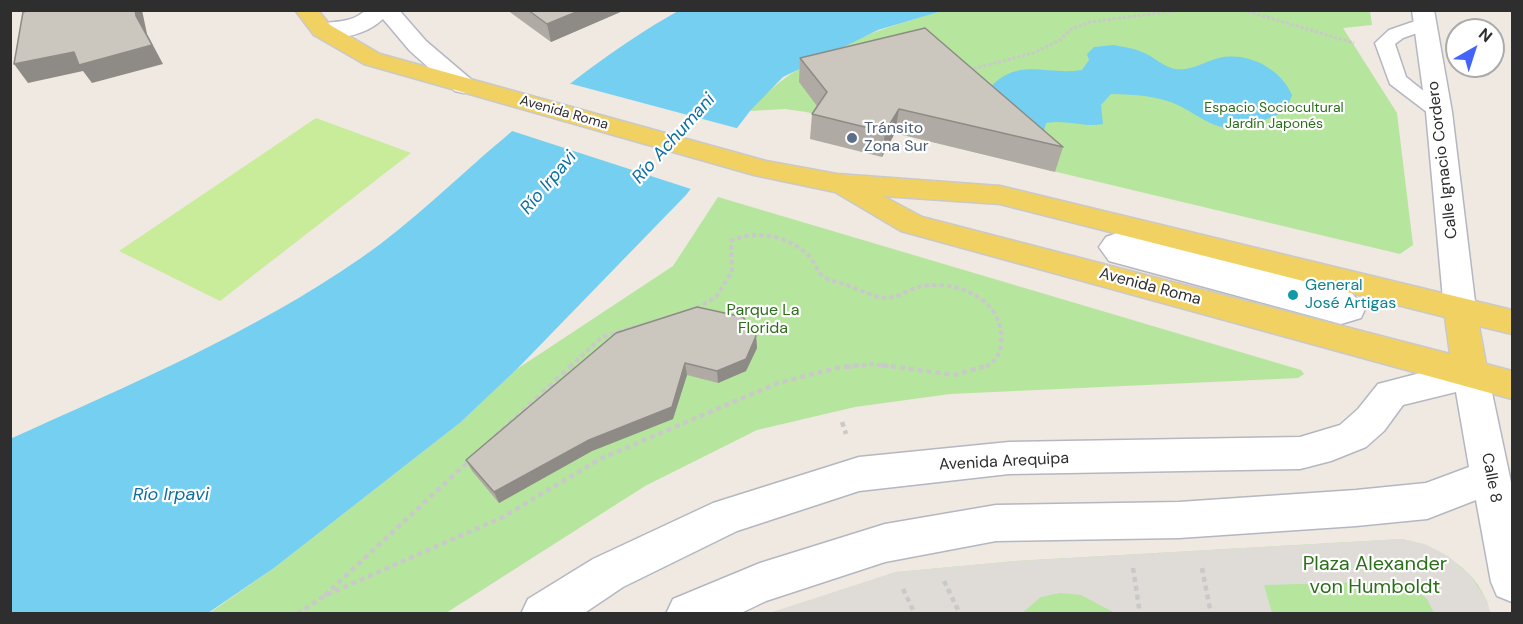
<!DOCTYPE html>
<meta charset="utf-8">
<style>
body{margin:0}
#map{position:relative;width:1523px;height:624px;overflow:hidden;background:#efe9e1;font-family:"DM Sans",sans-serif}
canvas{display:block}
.frame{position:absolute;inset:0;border:12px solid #2e2e2e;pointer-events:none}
.north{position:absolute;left:1445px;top:18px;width:60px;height:60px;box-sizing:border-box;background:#fff;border:2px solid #ababab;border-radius:50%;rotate:39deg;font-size:16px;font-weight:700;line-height:24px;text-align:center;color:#2e2e2e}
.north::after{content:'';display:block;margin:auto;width:21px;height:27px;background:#4264fb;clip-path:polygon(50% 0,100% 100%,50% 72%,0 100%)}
</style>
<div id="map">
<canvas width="1523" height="624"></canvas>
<div class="frame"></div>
<div class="north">N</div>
</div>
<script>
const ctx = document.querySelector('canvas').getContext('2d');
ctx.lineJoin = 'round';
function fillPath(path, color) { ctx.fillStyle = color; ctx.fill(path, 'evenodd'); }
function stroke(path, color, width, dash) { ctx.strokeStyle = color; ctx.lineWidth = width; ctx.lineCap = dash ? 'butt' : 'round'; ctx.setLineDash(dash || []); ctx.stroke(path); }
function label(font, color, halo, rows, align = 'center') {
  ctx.font = font + ' "DM Sans",sans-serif'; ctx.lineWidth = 4.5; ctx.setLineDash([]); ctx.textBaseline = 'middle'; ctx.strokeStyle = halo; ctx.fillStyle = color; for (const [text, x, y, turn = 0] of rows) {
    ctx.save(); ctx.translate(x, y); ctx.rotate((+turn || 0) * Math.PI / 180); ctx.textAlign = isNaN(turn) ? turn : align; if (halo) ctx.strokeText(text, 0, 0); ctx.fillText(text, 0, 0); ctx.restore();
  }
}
const green = new Path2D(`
 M 942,11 L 1370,11 L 1372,25 L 1343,28 L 1397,113 L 1413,245 L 1400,254 L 806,112 L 785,109 L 750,111 C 798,54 873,31 942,11 Z
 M 718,197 L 1301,370 L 1304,374 L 1298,378 L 950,394 L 855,407 L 757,430 L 645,486 L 446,613 L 208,614 L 274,568 L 461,422 L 517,369 L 673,266 Z
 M 1402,539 C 1440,547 1482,572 1490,613 L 769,614 L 896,572 L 1016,561 Z`);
const pitch = new Path2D(`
 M 316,118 L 411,153 L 220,301 L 119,251 Z`);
const plaza = new Path2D(`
 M 1402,539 L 1425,544 L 1448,556 L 1470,575 L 1487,600 L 1490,613 L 1434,613 L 1427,599 L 1413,588 L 1398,581 L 1264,585 L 1272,613 L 1115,613 L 1081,595 L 1060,593 L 1041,597 L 1022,613 L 769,613 L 896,572 L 1016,561 Z`);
const water = new Path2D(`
 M 678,11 L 942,11 L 878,30 L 783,77 L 750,111 L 686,195 L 517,369 L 461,422 L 274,568 L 208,613 L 11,613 L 10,439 C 129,385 253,333 361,258 C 413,222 455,179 503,139 C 557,92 616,46 678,11 Z
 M 1114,45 C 1123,47 1133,48 1142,52 C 1153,56 1163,67 1175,69 C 1192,71 1203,62 1219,58 C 1248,51 1281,69 1292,95 L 1286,111 C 1268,119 1237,132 1218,126 C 1205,122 1192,112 1180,106 C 1157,95 1136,95 1111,94 L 1101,105 L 1103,124 C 1084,128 1067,119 1046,123 L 1043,135 L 987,91 C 1017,55 1044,76 1082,70 L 1089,60 L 1087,54 L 1094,47 Z`);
const pier = new Path2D(`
 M 568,83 L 740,129 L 694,190 L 509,130 Z`);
const pathFar2 = new Path2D(`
 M 1243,10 L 1354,43
 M 969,70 L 1033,53 L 1060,40 L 1071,29 L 1090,22 L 1182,10`);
const pathFar1 = new Path2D(`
 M 570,367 L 602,337 L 693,310 L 716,297 L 732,272 L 731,241 C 755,229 787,236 807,254 C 814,259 816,271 823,276 C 827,280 838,282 844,284 C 857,288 874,298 887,298 C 897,298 908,290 918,287 C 955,278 1006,299 1001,344 C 1000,355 994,364 983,367
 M 847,367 L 872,364 L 894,367`);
const path = new Path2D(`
 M 572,365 L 324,596 L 503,517 L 600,459 L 778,383 L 837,368 L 860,365
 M 882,365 L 954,375 L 989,365
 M 842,422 L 846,434
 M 1133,568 L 1140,614
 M 1202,568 L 1211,614
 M 944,581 L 960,614
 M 903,589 L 915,614
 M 297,614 L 324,596`);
const service = new Path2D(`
 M 1424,18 L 1431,20 L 1433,24 L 1431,28 L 1403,38 L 1395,44 L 1406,77 L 1450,112 L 1446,116 L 1432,116 L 1390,84 L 1375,43 L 1389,30 Z`);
const pedestrian = new Path2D(`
 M 1117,233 L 1350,291 L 1365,309 L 1361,318 L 1341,324 L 1109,261 L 1099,247 L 1106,237 Z`);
const tertiary = new Path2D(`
 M 366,10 L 399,10 L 426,41 L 473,81 L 476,86 L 473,91 L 464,93 L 455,91 L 410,51 L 383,19 C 365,36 337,41 314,35 L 311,30 L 314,25 C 334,20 349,25 366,10 Z`);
const secondary = new Path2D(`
 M 1412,10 L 1434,10 L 1452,112 L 1476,310 L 1472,319 L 1460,322 L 1448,319 L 1444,310 L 1426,112 Z
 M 1470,360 L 1482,364 L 1488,374 L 1512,487 L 1512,602 L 1497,596 L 1491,582 L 1476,500 L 1427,519 L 1356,526 L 1179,538 L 996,541 L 885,562 L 766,601 L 739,614 L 666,614 L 673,599 L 760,563 L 885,524 L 996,505 L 1179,502 L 1356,490 L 1426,483 L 1469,467 L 1456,392 L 1403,405 L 1384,431 L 1366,447 L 1331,461 L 1300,469 L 1009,474 L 859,491 L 737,531 L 623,587 L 583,614 L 521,614 L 528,599 L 593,559 L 713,503 L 859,457 L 1009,442 L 1300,437 L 1340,425 L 1358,409 L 1378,384 Z`);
const primary = new Path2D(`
 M 295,10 L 318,10 L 330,25 L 380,54 L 766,161 L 837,174 L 1000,186 L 1512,310 L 1512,334 L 1479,326 L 1486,364 L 1512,371 L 1512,399 L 901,231 L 835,192 L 754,175 L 364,64 L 314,35 ZM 883,196 L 1000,204 L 1445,317 L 1450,354 L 922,217 Z`);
const wall = new Path2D(`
 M 507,10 L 625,10 L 551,42 Z
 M 800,58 L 1063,147 L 1055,172 L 895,133 L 882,157 L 810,139 L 812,114 L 817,106 L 799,82 Z
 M 616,333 L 756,336 L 757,348 L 746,371 L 718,383 L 687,375 L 673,419 L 592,451 L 499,503 L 472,471 L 466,460 Z`);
const shadedWall = new Path2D(`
 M 135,10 L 142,10 L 147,34 L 163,64 L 92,83 L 83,71 L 28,83 L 14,64 L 74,52 L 136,16 Z
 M 581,10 L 625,10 L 551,42 L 547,24 Z
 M 899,109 L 895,133 L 882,157 L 885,132 Z
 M 756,336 L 757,348 L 746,371 L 718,383 L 717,371 Z
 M 685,363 L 687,375 L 673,419 L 592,451 L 499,503 L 494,492 Z`);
const building = new Path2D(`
 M 32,10 L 135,10 L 136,16 L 152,45 L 79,65 L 74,52 L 14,64 L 23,12 Z
 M 528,10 L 581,10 L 547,24 Z
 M 925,28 L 1063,147 L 899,109 L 885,132 L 812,114 L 827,92 L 800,58 Z
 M 697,307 L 743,317 L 756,336 L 746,359 L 717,371 L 685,363 L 672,407 L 589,440 L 494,492 L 466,460 L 616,333 Z`);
const markers = [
 [852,138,6,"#5c6f8a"],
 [1293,295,6,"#0f9aa8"]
];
const farParknames = [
 ["Espacio Sociocultural",1274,108],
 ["Jardín Japonés",1274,124]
];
const farStreetnames = [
 ["Avenida Roma",564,113,16]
];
const serviceNames = [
 ["Tránsito",864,129],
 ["Zona Sur",864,147]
];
const streetNames = [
 ["Calle Ignacio Cordero",1443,160,-97],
 ["Avenida Roma",1150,287,15],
 ["Avenida Arequipa",1004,462,-3],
 ["Calle 8",1491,478,79]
];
const cultureNames = [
 ["General",1305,286],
 ["José Artigas",1305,304]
];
const parkNames = [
 ["Parque La",763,311],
 ["Florida",763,329]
];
const waterNames = [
 ["Río Achumani",674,139,-48],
 ["Río Irpavi",549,183,-50],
 ["Río Irpavi",171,495]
];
const nearParknames = [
 ["Plaza Alexander",1375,565],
 ["von Humboldt",1375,588]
];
fillPath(green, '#b6e59e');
fillPath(pitch, '#c9ec9a');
fillPath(plaza, '#dfdcd8');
fillPath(water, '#75cff0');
fillPath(pier, '#efe9e1');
stroke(service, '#b4b7c1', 3);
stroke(pedestrian, '#b4b7c1', 3);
stroke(tertiary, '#b4b7c1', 3);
stroke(secondary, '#b4b7c1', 3);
stroke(primary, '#c9c9c9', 3);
stroke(pathFar2, '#c9c9c9', 3, [3, 2]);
stroke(pathFar1, '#c9c9c9', 4, [4.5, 3]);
stroke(path, '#c9c9c9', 4.5, [5, 4]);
fillPath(service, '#fff');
fillPath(pedestrian, '#fff');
fillPath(tertiary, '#fff');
fillPath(secondary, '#fff');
fillPath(primary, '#f2d163');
fillPath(wall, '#afaba4');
fillPath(shadedWall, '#8e8b86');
fillPath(building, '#cbc7bf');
stroke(building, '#8e8b86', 1.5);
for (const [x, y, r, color] of markers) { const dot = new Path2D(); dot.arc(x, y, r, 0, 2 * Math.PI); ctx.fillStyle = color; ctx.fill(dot); stroke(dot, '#fff', 2); }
label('14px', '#2c6e1b', '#fff', farParknames);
label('14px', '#2e2e2e', '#fff', farStreetnames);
label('16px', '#4e5e75', '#fff', serviceNames, 'left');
label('16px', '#2e2e2e', '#fff', streetNames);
label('16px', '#0d838f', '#fff', cultureNames, 'left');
label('16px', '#2c6e1b', '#fff', parkNames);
label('italic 18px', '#0d6fa3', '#fff', waterNames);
label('20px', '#2c6e1b', '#fff', nearParknames);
</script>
